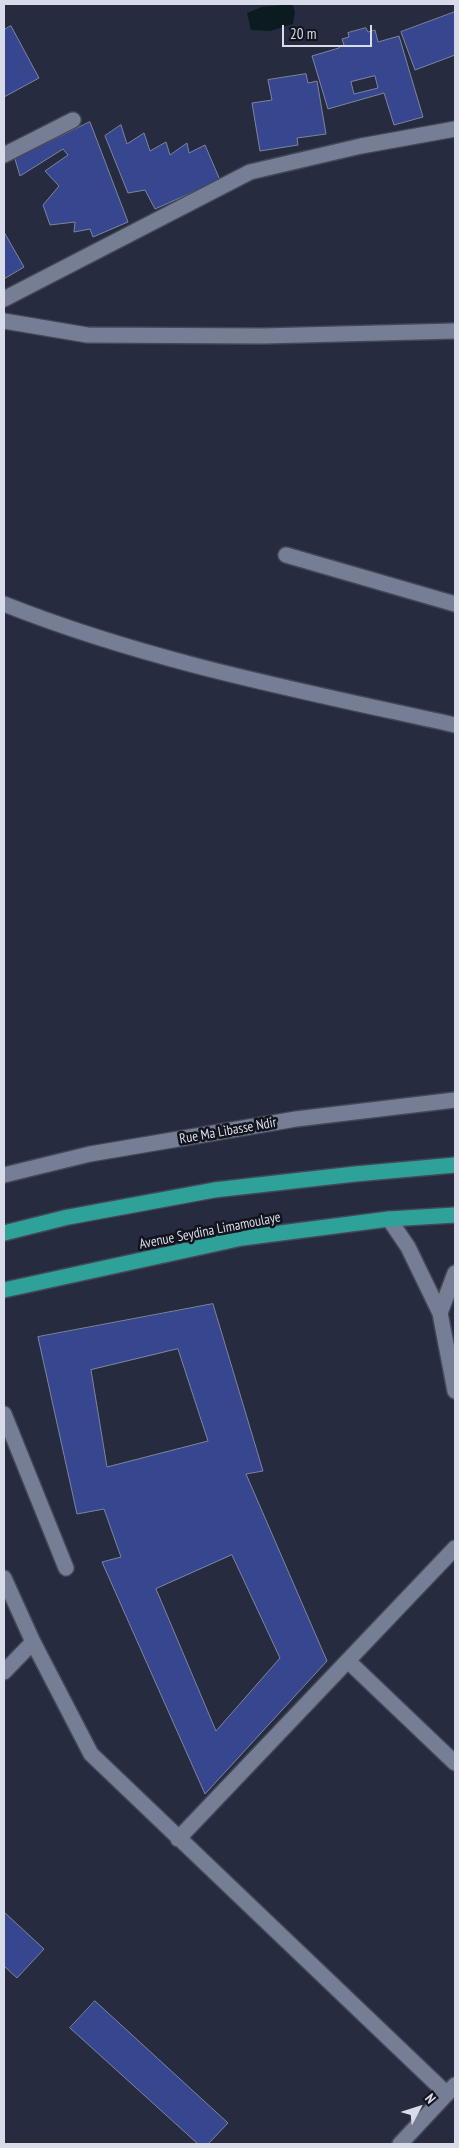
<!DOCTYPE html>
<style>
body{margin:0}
#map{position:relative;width:459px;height:2148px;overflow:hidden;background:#262b3f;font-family:"PT Sans Narrow",sans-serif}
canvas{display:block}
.frame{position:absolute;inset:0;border:5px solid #d8dce9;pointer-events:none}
.north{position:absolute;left:394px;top:2083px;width:50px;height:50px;-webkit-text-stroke:4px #12141d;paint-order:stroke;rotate:50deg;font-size:14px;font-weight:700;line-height:20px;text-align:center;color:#d8dce9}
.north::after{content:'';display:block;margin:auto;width:18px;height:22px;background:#d8dce9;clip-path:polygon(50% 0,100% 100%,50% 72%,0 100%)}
.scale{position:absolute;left:282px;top:25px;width:90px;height:22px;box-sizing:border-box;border:2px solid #d8dce9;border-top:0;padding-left:6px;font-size:15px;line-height:18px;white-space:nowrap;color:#d8dce9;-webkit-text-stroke:4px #12141d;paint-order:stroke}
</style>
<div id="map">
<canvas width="459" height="2148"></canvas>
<div class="frame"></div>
<div class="north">N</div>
<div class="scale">20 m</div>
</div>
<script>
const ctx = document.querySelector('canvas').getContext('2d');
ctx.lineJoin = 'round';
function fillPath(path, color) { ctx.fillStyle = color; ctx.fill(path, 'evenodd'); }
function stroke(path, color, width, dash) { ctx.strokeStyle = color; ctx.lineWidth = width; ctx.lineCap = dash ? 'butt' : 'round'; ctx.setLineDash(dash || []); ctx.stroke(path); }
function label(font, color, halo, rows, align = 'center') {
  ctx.font = font + ' "PT Sans Narrow",sans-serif'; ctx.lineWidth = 5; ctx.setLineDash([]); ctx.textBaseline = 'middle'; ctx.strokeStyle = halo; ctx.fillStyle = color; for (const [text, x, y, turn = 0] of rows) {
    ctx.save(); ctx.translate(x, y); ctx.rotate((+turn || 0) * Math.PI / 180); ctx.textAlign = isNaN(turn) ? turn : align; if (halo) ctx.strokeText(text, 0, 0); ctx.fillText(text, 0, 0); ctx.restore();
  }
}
const water = new Path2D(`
 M 292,4 L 295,12 L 293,24 L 270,31 L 251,30 L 247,13 L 262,7 Z`);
const building = new Path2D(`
 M 455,12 L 455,55 L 415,70 L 401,32 Z
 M 11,26 L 39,78 L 4,97 L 4,30 Z
 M 366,28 L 368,32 L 375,30 L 378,42 L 399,36 L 423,117 L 394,125 L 384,93 L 328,109 L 312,56 L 339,48 L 339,47 L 344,45 L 342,39 L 349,37 L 348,33 ZM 375,76 L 378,88 L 354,94 L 351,82 Z
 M 306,74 L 308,83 L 317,81 L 326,134 L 297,138 L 298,145 L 260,151 L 252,103 L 272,100 L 268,80 Z
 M 90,122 L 128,222 L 93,237 L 90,229 L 74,232 L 75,222 L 50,225 L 43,205 L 59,186 L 45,171 L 68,155 L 63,149 L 20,176 L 15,159 Z
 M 121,125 L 127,144 L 144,133 L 150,151 L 166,142 L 170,155 L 187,143 L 189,153 L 205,145 L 220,180 L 155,209 L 145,190 L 128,193 L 105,136 Z
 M 4,232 L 24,267 L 4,279 Z
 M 213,1304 L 263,1471 L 246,1474 L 327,1661 L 205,1794 L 102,1562 L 121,1557 L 104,1509 L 77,1514 L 38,1337 ZM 178,1349 L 208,1441 L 107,1467 L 91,1370 ZM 232,1555 L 280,1658 L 216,1731 L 156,1589 Z
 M 4,1912 L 44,1949 L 17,1978 L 4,1966 Z
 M 95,2001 L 228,2123 L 208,2144 L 198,2144 L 70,2028 Z`);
const lane = new Path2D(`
 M 4,155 L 73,120
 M 4,1414 L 66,1568`);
const street = new Path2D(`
 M 4,299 L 250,172 L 361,146 L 455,129
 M 4,321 L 87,335 L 263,336 L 455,331
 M 286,555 L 455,604
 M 389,1219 L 408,1247 L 440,1313 L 455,1391
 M 440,1313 L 455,1273
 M 4,1578 L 33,1642 L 91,1754 L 447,2094
 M 348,1661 L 455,1763
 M 4,1672 L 33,1642
 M 178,1839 L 455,1548
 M 400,2144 L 455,2085`);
const secondary = new Path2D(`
 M 4,604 C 150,662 302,691 455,725
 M 4,1175 L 90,1154 L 296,1119 L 455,1100`);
const highway = new Path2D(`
 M 4,1233 L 68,1217 L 214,1190 L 355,1174 L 455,1165
 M 4,1290 L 242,1238 L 389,1219 L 455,1215`);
const streetNames = [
 ["Rue Ma Libasse Ndir",228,1131,-10],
 ["Avenue Seydina Limamoulaye",210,1231,-11]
];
fillPath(water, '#0b1b20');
fillPath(building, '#37478f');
stroke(building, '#7d859c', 1);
stroke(lane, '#434858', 18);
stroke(street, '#434858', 18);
stroke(secondary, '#434858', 18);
stroke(highway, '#434858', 18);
stroke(lane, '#767e95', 15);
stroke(street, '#767e95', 15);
stroke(secondary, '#767e95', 15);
stroke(highway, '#2ea198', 15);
label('14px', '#d8dce9', '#12141d', streetNames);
</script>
